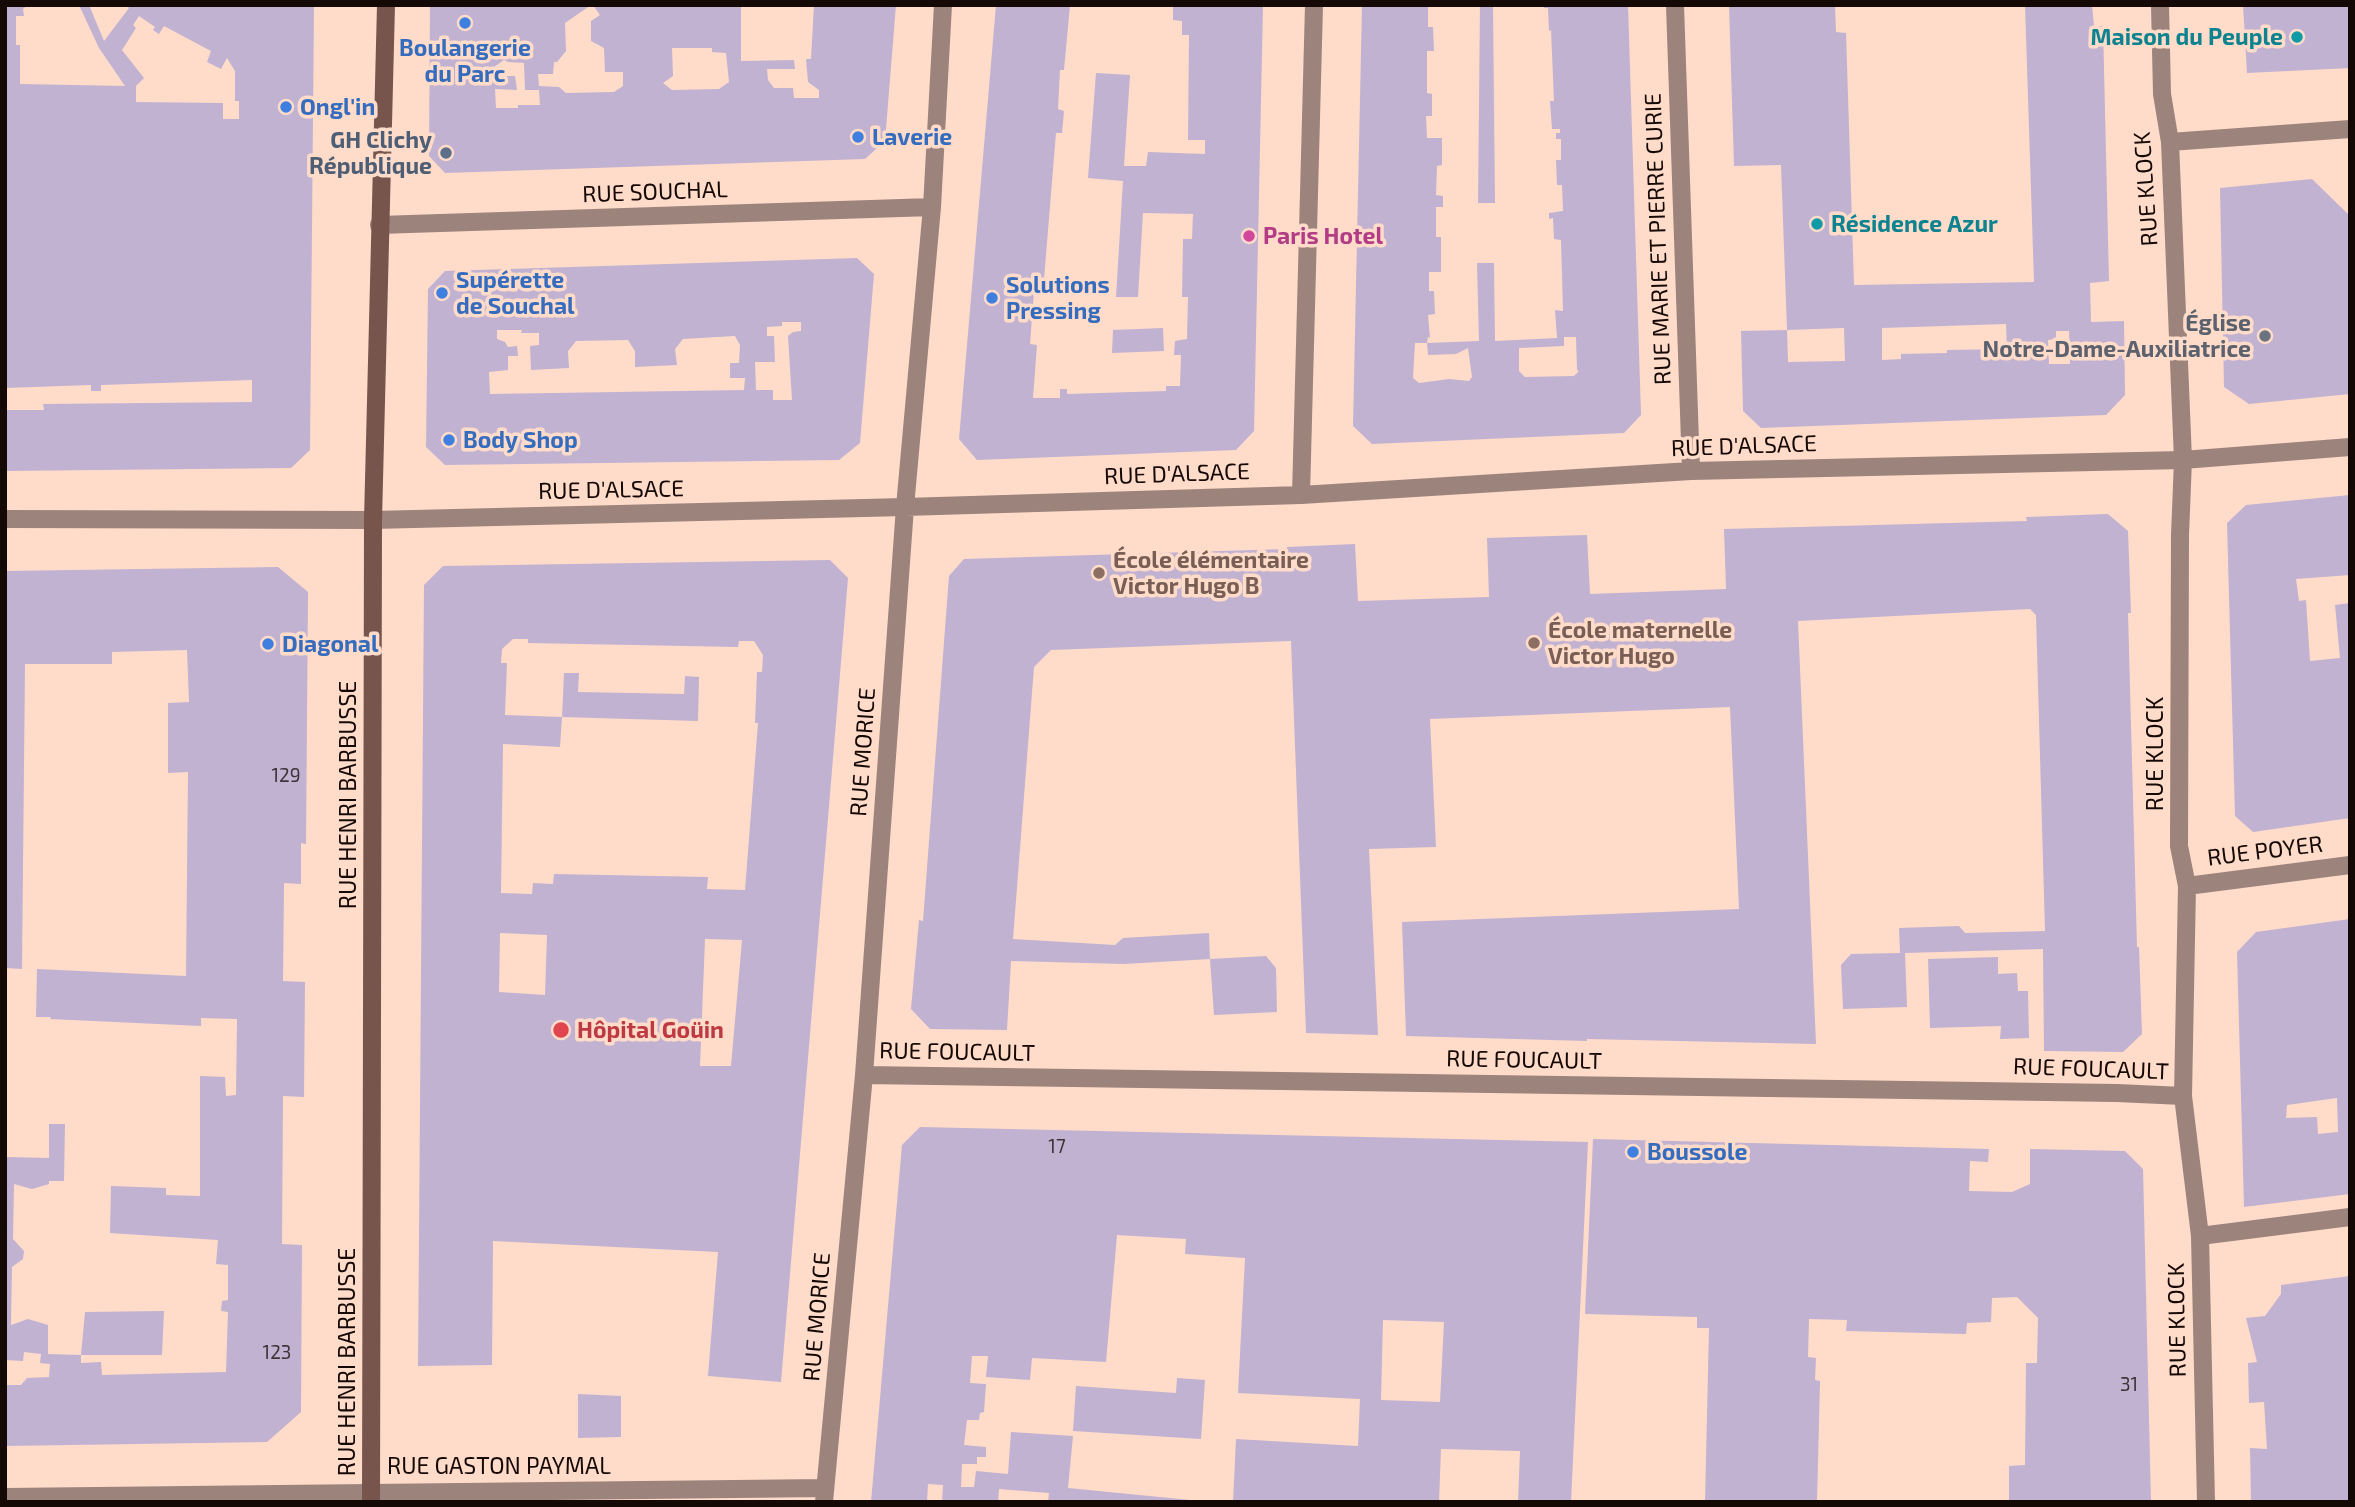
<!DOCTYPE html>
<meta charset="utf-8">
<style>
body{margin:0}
#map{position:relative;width:2355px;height:1507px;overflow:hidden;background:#ffdbca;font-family:"Exo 2",sans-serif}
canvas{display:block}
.frame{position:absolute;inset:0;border:7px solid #150905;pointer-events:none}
</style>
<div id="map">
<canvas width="2355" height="1507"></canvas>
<div class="frame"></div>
</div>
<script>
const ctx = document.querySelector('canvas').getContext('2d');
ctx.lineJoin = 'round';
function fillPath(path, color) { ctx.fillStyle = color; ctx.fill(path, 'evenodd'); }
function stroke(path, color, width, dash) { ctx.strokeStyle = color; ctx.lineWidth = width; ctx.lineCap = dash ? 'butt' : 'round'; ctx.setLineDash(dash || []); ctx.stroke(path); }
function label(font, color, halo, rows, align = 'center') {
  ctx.font = font + ' "Exo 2",sans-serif'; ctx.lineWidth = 7; ctx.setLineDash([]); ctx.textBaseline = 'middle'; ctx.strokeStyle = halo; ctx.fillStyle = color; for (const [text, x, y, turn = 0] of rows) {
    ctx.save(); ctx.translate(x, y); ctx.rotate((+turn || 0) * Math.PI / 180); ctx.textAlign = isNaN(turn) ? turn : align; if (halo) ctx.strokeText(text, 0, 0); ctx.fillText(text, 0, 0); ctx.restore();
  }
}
const building = new Path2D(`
 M 5,5 L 28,5 L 23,9 L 24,16 L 16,16 L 16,45 L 20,45 L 20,84 L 125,86 L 99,48 L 79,5 L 89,5 L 104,41 L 129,8 L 126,5 L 314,5 L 310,450 L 291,468 L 5,471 L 5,410 L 44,410 L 43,404 L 252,402 L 252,380 L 101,385 L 101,391 L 91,391 L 91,385 L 5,388 ZM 139,16 L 155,27 L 153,30 L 159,34 L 164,26 L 211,51 L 207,62 L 221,69 L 227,58 L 235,71 L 235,101 L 239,101 L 239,119 L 223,119 L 223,103 L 136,102 L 136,86 L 144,78 L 122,50 L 136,28 L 133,25 Z
 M 430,5 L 591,5 L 565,23 L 566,51 L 557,62 L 554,62 L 553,74 L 538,74 L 539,86 L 559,87 L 566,93 L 614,92 L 623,86 L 623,72 L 605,72 L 604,48 L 591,41 L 591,21 L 600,15 L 593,5 L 741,5 L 741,61 L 794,60 L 795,69 L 767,69 L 768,80 L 774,88 L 793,88 L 794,98 L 819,98 L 819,90 L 808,82 L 806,59 L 811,59 L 814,5 L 896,5 L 885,141 L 865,159 L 445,173 L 429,156 ZM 672,48 L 712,48 L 712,52 L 726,53 L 729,82 L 719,89 L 672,90 L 663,83 L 673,76 ZM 504,60 L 508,62 L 524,63 L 525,90 L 539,90 L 540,105 L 518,105 L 518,108 L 496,108 L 495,89 L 517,90 L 515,76 L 495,76 L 494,67 Z
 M 996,5 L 1070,5 L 1064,70 L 1060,70 L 1058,109 L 1064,111 L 1062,133 L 1056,133 L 1044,279 L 1035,278 L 1030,344 L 1037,345 L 1033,398 L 1060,398 L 1060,389 L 1067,389 L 1067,394 L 1166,391 L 1166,386 L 1180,386 L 1181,355 L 1174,355 L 1175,341 L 1187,339 L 1188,297 L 1182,297 L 1183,239 L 1192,239 L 1193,214 L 1143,213 L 1138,297 L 1116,297 L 1123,181 L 1088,178 L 1096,73 L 1130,75 L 1124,166 L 1146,166 L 1148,152 L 1205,154 L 1205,140 L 1188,140 L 1189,35 L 1182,35 L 1182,21 L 1173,20 L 1173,5 L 1263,5 L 1254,431 L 1236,450 L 977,460 L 959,439 Z
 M 1362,5 L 1428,5 L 1428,27 L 1433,27 L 1434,51 L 1427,51 L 1427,93 L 1432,94 L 1432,116 L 1426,116 L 1427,138 L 1442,138 L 1442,165 L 1437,166 L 1436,195 L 1443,196 L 1443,207 L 1436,207 L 1436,237 L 1441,237 L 1441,272 L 1429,272 L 1429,291 L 1434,291 L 1435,314 L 1428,315 L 1430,338 L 1428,337 L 1427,343 L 1415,343 L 1413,378 L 1419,383 L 1449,379 L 1469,381 L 1472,377 L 1468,348 L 1456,354 L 1428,355 L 1427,343 L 1479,341 L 1477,263 L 1494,263 L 1495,341 L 1557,338 L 1555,310 L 1563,311 L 1561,240 L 1554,239 L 1553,218 L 1549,219 L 1549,213 L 1563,211 L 1562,185 L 1557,185 L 1556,160 L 1561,160 L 1561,139 L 1556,139 L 1556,133 L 1560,133 L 1560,129 L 1552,129 L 1550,101 L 1554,101 L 1551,30 L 1549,31 L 1548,8 L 1544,8 L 1543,5 L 1628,5 L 1641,415 L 1624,433 L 1372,444 L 1353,426 ZM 1564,337 L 1576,337 L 1577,370 L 1579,371 L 1574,376 L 1525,377 L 1519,371 L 1519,348 L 1564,346 Z
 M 1480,5 L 1493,5 L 1495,203 L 1478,203 Z
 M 1729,5 L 1835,5 L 1836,32 L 1846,33 L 1854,285 L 2034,282 L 2025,5 L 2092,5 L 2094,26 L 2103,26 L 2109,281 L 2090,283 L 2091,322 L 2124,321 L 2125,395 L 2106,415 L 1761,428 L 1743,411 L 1741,331 L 1787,330 L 1788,362 L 1845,361 L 1844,328 L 1787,330 L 1781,165 L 1734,166 ZM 2006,324 L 2007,349 L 1947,350 L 1947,353 L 1901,354 L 1901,359 L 1882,360 L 1882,328 ZM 2056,331 L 2069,331 L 2070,364 L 2049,364 L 2048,340 L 2056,339 Z
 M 2243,5 L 2350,5 L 2350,68 L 2247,73 Z
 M 2312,179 L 2350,216 L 2350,394 L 2249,404 L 2224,387 L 2220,188 Z
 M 857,258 L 874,274 L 860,443 L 839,460 L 445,465 L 426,447 L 428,289 L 445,271 ZM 782,322 L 801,322 L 801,331 L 793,332 L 788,336 L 792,400 L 773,400 L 773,390 L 756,390 L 755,362 L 775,362 L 774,336 L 767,336 L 767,327 L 782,326 ZM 497,330 L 522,330 L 521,333 L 539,333 L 539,345 L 530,346 L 531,370 L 569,368 L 568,351 L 576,341 L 628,340 L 635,351 L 635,367 L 655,366 L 677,365 L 675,349 L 683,339 L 735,336 L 740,345 L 739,363 L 730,363 L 730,378 L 745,378 L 744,390 L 490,394 L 489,372 L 508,370 L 508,356 L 518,356 L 517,346 L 508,347 L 505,342 L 497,339 Z
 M 1163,328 L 1164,351 L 1112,353 L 1113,330 Z
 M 2350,495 L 2350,575 L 2296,579 L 2299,601 L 2306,600 L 2310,661 L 2340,658 L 2335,605 L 2350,603 L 2350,818 L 2253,832 L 2235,816 L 2227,523 L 2246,505 Z
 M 2108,514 L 2128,531 L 2131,613 L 2128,613 L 2137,947 L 2139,947 L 2142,1034 L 2123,1052 L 2044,1051 L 2043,949 L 1905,953 L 1907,1007 L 1843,1009 L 1841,965 L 1851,954 L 1900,953 L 1899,928 L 1959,926 L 1965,933 L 2045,931 L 2036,615 L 2030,609 L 1798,621 L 1816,1044 L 1587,1039 L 1587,1041 L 1406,1036 L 1402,922 L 1739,909 L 1730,707 L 1430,719 L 1436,847 L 1369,849 L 1378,1035 L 1306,1033 L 1291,641 L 1051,650 L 1034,667 L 1013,939 L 1115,945 L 1123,938 L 1209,933 L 1210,959 L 1124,964 L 1011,961 L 1007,1030 L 930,1029 L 911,1009 L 919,920 L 923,921 L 949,576 L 964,559 L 1287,549 L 1287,547 L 1355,544 L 1358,601 L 1489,597 L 1487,538 L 1587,535 L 1590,594 L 1726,589 L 1724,529 L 2027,521 L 2026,517 Z
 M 830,560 L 848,578 L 781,1382 L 708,1376 L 718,1252 L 493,1241 L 492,1365 L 418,1366 L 424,585 L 443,566 ZM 513,639 L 528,639 L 528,643 L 738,647 L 739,641 L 754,641 L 763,655 L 762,672 L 757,672 L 755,723 L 758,723 L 745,890 L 707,889 L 708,877 L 554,874 L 553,884 L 533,883 L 532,894 L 501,893 L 503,744 L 560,747 L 562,717 L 505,715 L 507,663 L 501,663 L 502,649 ZM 500,933 L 547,935 L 545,995 L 499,992 ZM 705,939 L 742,940 L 731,1066 L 700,1066 Z
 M 278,567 L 308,592 L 306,844 L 301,843 L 301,884 L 284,883 L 283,981 L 305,982 L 304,1097 L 283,1096 L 282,1244 L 302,1245 L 301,1412 L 267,1442 L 5,1446 L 5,1385 L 21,1385 L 27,1378 L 49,1377 L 50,1364 L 40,1363 L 41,1354 L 24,1352 L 23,1361 L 5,1360 L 5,1157 L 49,1158 L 49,1124 L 65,1124 L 64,1181 L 49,1181 L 49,1184 L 32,1189 L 14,1184 L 13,1239 L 24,1251 L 23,1259 L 12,1267 L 11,1325 L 28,1319 L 48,1325 L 48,1354 L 81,1355 L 81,1363 L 101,1362 L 102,1375 L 226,1372 L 228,1312 L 221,1311 L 222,1301 L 228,1300 L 228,1265 L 216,1264 L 218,1240 L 110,1233 L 111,1186 L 166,1188 L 166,1195 L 200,1196 L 200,1076 L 225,1077 L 226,1096 L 236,1095 L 237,1019 L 201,1018 L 201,1026 L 50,1019 L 51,1017 L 36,1017 L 37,969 L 186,976 L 188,772 L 168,773 L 168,703 L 189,702 L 187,650 L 112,652 L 112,664 L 25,664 L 22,969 L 5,968 L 5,571 Z
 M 564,673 L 579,673 L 578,692 L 684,694 L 685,676 L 699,677 L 698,721 L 562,717 Z
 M 2350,919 L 2350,1194 L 2244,1207 L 2237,952 L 2256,932 ZM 2337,1098 L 2338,1132 L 2318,1134 L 2317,1117 L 2286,1118 L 2287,1105 Z
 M 1266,956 L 1276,968 L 1277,1012 L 1214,1015 L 1210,959 Z
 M 1998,957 L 1998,974 L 2017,973 L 2018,991 L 2028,991 L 2029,1038 L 2000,1039 L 2001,1026 L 1930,1028 L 1928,959 Z
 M 920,1127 L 1588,1142 L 1571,1502 L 1518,1502 L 1520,1451 L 1441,1449 L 1439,1502 L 1233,1502 L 1236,1439 L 1358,1446 L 1360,1399 L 1238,1393 L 1245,1258 L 1185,1254 L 1186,1239 L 1117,1235 L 1106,1362 L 1032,1358 L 1030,1380 L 986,1377 L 988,1356 L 972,1356 L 970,1383 L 986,1384 L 984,1412 L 980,1413 L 979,1420 L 967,1420 L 964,1445 L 986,1447 L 986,1457 L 977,1457 L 977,1464 L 962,1464 L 961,1487 L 974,1487 L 976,1471 L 1008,1474 L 1011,1432 L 1073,1436 L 1068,1488 L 1190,1500 L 1190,1502 L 1048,1502 L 1049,1493 L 999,1489 L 998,1502 L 942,1502 L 943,1485 L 928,1484 L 927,1502 L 871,1502 L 902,1145 ZM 1383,1320 L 1444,1322 L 1440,1402 L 1381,1400 Z
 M 1593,1139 L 1989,1149 L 1988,1162 L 1970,1161 L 1969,1191 L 2012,1192 L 2030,1184 L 2030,1149 L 2125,1151 L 2143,1169 L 2151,1502 L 2009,1502 L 2009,1466 L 2025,1465 L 2026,1363 L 2037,1363 L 2038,1318 L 2017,1297 L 1992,1298 L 1991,1322 L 1967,1323 L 1966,1334 L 1846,1331 L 1847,1320 L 1809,1319 L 1808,1357 L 1816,1358 L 1815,1380 L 1820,1381 L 1817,1502 L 1705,1502 L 1709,1328 L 1697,1328 L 1697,1317 L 1585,1314 Z
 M 2350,1276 L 2350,1502 L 2251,1502 L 2250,1448 L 2267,1449 L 2264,1402 L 2249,1403 L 2248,1363 L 2257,1362 L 2246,1318 L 2265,1316 L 2281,1294 L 2281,1285 Z
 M 164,1311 L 162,1355 L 81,1355 L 85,1312 Z
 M 1177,1378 L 1205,1380 L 1201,1439 L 1073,1431 L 1076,1386 L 1176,1393 Z
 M 578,1394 L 621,1396 L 621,1437 L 578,1438 Z`);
const street = new Path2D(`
 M 1675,5 L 1691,471
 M 2160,5 L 2162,94 L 2170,142 L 2183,460 L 2180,535 L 2179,846 L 2187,886 L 2183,1096 L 2200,1236 L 2206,1502
 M 2170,142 L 2350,129
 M 379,225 L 932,207
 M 1301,495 L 1314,5
 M 5,519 L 373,520 L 905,507 L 1301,495 L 1691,471 L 2183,460 L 2350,447
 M 2187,886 L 2350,865
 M 864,1075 L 2117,1093 L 2183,1096
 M 2200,1236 L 2350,1217
 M 5,1497 L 825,1488
 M 824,1502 L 864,1075 L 905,507 L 932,207 L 943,5`);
const secondary = new Path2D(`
 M 371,1502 L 373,520 L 386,5`);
const markers = [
 [465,23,7,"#3f7fe0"],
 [2297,37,7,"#0f9aa8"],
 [286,107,7,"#3f7fe0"],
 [858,137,7,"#3f7fe0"],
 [446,153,7,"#5c6f8a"],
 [1817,224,7,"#0f9aa8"],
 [1249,236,7,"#d1479c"],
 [442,293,7,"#3f7fe0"],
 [992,298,7,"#3f7fe0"],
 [2265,336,7,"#6b7280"],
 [449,440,7,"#3f7fe0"],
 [1099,573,7,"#8d6e63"],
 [1534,643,7,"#8d6e63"],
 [268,644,7,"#3f7fe0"],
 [561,1030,9,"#e0444e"],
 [1633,1152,7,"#3f7fe0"]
];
const numberNames = [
 ["129",286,776],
 ["17",1057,1147],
 ["123",277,1353],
 ["31",2129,1385]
];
const cultureNames = [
 ["Maison du Peuple",2283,37],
 ["Résidence Azur",1831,224,"left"]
];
const shopNames = [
 ["Boulangerie",465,48,"center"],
 ["du Parc",465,74,"center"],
 ["Ongl'in",300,107],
 ["Laverie",872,137],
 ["Supérette",456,280],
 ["de Souchal",456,306],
 ["Solutions",1006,285],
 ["Pressing",1006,311],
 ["Body Shop",463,440],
 ["Diagonal",282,644],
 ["Boussole",1647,1152]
];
const serviceNames = [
 ["GH Clichy",432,140],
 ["République",432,166]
];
const streetNames = [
 ["RUE KLOCK",2146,189,-94],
 ["RUE SOUCHAL",655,192,-2],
 ["RUE MARIE ET PIERRE CURIE",1658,239,-92],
 ["RUE D'ALSACE",1744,446,-2],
 ["RUE D'ALSACE",1177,474,-2],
 ["RUE D'ALSACE",611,490,-1],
 ["RUE MORICE",863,752,-86],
 ["RUE KLOCK",2155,754,-90],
 ["RUE HENRI BARBUSSE",348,795,-90],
 ["RUE POYER",2265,851,-7],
 ["RUE FOUCAULT",957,1052,1],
 ["RUE FOUCAULT",1524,1060,1],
 ["RUE FOUCAULT",2091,1069,2],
 ["RUE MORICE",817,1317,-85],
 ["RUE KLOCK",2177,1320,-91],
 ["RUE HENRI BARBUSSE",347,1362,-90],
 ["RUE GASTON PAYMAL",499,1466]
];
const hotelNames = [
 ["Paris Hotel",1263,236]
];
const worshipNames = [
 ["Église",2251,323],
 ["Notre-Dame-Auxiliatrice",2251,349]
];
const educationNames = [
 ["École élémentaire",1113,560],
 ["Victor Hugo B",1113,586],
 ["École maternelle",1548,630],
 ["Victor Hugo",1548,656]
];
const healthNames = [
 ["Hôpital Goüin",577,1030]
];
fillPath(building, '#c1b2d1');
stroke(street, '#9c837c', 18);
stroke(secondary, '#78554c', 18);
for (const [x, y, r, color] of markers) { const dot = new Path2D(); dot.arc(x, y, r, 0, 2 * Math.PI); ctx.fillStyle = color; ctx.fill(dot); stroke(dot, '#ffdbca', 2.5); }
label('19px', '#403338', null, numberNames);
label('bold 23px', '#0d838f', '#ffdbca', cultureNames, 'right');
label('bold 23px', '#366cbe', '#ffdbca', shopNames, 'left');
label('bold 23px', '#4e5e75', '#ffdbca', serviceNames, 'right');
label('23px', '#150905', '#ffdbca', streetNames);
label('bold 23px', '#b23c85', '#ffdbca', hotelNames, 'left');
label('bold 23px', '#5b616d', '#ffdbca', worshipNames, 'right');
label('bold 23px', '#785e54', '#ffdbca', educationNames, 'left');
label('bold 23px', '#be3a42', '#ffdbca', healthNames, 'left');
</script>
